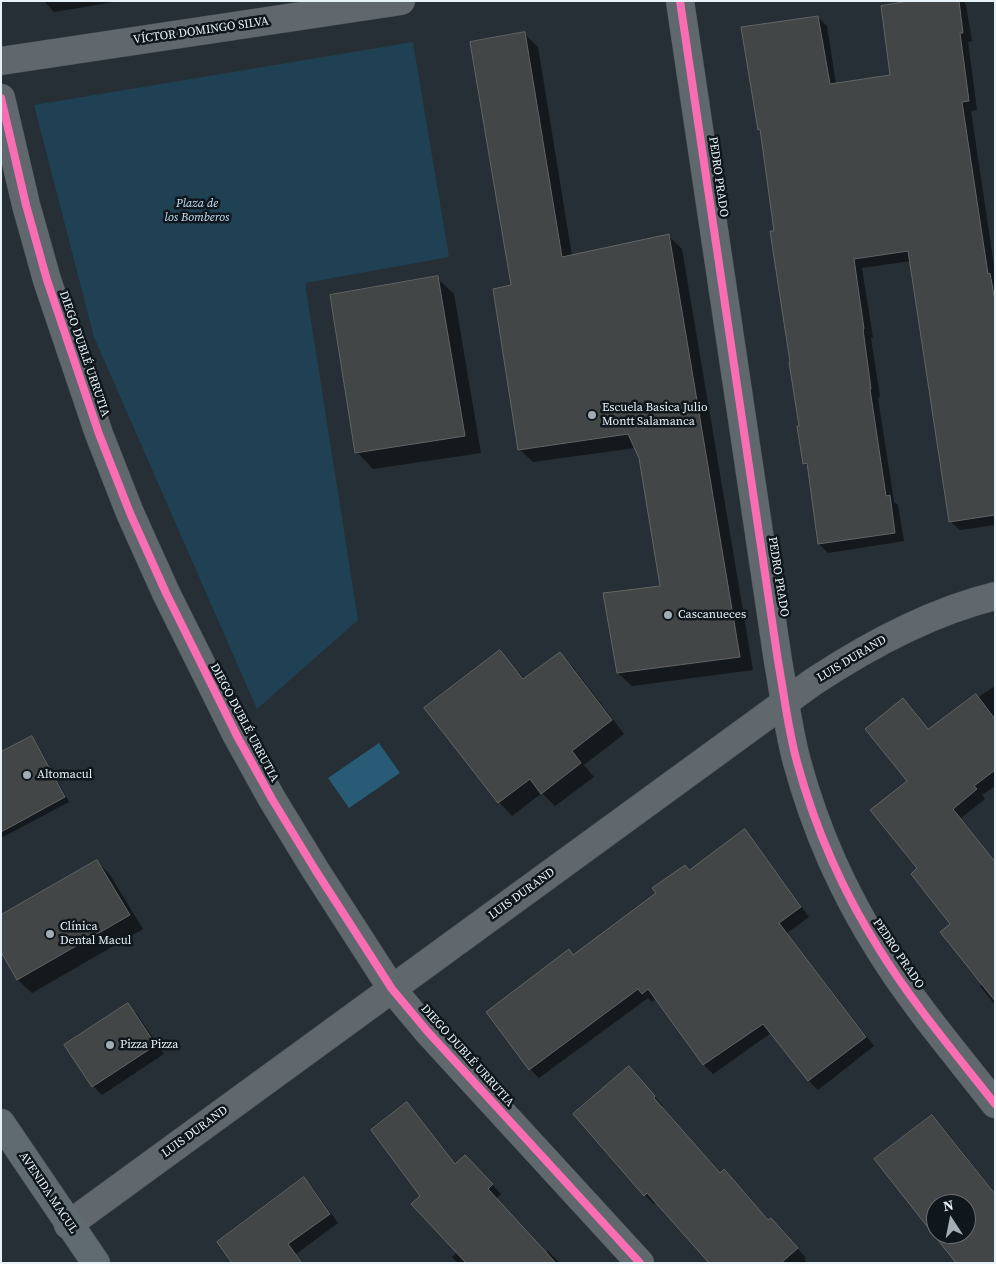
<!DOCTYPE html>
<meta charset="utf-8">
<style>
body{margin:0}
#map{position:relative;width:996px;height:1264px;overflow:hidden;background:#252f35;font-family:"Source Serif 4",serif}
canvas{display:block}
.frame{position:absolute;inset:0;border:2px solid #e6f1f8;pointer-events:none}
.north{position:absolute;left:926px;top:1194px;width:50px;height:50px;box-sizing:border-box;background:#10171c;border:1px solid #666e74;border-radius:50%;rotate:349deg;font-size:14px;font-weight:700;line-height:20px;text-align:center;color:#e6f1f8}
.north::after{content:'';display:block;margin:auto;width:18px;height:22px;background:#a2adb4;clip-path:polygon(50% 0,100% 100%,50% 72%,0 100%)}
</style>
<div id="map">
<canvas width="996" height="1264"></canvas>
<div class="frame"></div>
<div class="north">N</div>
</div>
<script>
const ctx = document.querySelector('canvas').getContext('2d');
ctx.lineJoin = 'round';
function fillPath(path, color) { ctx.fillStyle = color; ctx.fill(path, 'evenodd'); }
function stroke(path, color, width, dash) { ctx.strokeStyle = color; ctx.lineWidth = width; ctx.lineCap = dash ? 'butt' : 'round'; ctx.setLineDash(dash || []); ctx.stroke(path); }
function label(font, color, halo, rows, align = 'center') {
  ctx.font = font + ' "Source Serif 4",serif'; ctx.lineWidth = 5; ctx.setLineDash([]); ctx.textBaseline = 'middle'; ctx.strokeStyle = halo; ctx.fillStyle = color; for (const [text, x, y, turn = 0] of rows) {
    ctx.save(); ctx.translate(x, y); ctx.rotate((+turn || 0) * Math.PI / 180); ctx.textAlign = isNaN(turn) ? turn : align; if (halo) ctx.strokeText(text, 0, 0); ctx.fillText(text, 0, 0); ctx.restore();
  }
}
const green = new Path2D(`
 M 413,42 L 449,257 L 305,283 L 358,620 L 257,709 L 94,337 L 34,105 Z`);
const water = new Path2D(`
 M 379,743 L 400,773 L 349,808 L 328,778 Z`);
const shadow = new Path2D(`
 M 44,1 L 120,1 L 54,12 Z
 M 919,1 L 963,1 L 966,5 L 972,41 L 968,42 L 977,110 L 971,111 L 995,273 L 995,525 L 960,530 L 950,521 L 911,261 L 862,268 L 873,338 L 871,338 L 880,397 L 878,398 L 894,502 L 898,505 L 904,541 L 828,553 L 819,544 L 809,468 L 804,463 L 790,364 L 776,232 L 761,132 L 759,129 L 818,17 L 827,26 L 836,84 L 892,76 Z
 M 524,34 L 538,47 L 572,256 L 669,236 L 682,249 L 753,670 L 632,686 L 618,673 L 662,587 L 640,457 L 635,448 L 533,462 L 519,449 L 512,286 Z
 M 437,278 L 454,294 L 481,453 L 373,469 L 357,452 Z
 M 500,652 L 525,679 L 559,653 L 573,667 L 624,734 L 584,765 L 594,777 L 555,806 L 542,793 L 512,816 L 499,802 L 426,708 Z
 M 995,686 L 995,786 L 982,795 L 985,799 L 961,818 L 995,862 L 995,1005 L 980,986 L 983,984 L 952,924 L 919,868 L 909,781 L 929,730 Z
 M 32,737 L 36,742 L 69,802 L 1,838 L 1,754 Z
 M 744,831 L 753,840 L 809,917 L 787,933 L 874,1046 L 818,1090 L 809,1081 L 771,1033 L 713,1074 L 704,1065 L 656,999 L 652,1002 L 648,998 L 539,1078 L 530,1069 L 487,1012 L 573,956 Z
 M 97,861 L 110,875 L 143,929 L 32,993 L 18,980 L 1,950 Z
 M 128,1005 L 137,1014 L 164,1054 L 102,1095 L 93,1086 Z
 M 637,1076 L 663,1106 L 662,1107 L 721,1174 L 769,1221 L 780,1228 L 806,1258 L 804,1259 L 807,1263 L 715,1263 L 657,1202 L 654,1204 L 645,1195 L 575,1114 Z
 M 407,1104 L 416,1113 L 456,1165 L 474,1165 L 501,1194 L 496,1199 L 546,1253 L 548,1251 L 560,1263 L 458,1263 L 452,1257 L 458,1252 L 422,1196 Z
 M 932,1116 L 941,1125 L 995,1193 L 995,1263 L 957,1263 L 876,1160 ZM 936,1204 L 966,1204 L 966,1234 L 936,1234 Z
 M 303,1178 L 312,1187 L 338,1223 L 296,1254 L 303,1263 L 234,1263 Z`);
const building = new Path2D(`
 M 910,1 L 959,1 L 963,33 L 960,33 L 969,101 L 962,102 L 988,274 L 990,273 L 995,301 L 995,515 L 949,522 L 908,251 L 854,259 L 864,329 L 863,329 L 871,389 L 870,389 L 886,496 L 890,495 L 895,533 L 818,544 L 807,463 L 803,464 L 797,426 L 799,426 L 789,362 L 790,362 L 770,231 L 774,231 L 760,129 L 758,130 L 741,27 L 818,16 L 830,84 L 890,75 L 881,6 Z
 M 525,32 L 562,257 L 669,234 L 740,657 L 617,673 L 603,593 L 660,586 L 639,458 L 628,434 L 518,450 L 493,289 L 511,285 L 470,42 Z
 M 438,276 L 465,436 L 355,453 L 330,295 Z
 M 500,650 L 523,679 L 560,652 L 612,720 L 572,751 L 581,763 L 541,794 L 530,779 L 498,803 L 424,708 Z
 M 976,694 L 995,719 L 995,770 L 974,786 L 977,789 L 953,809 L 995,862 L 995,1001 L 940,932 L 950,924 L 911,874 L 917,868 L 870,810 L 907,781 L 865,729 L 903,698 L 928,729 Z
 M 32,736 L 65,797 L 1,832 L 1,752 Z
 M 745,829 L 801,907 L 779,923 L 866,1037 L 808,1081 L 763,1024 L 703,1065 L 648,989 L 642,994 L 638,989 L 529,1070 L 486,1012 L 569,949 L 573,955 L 656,893 L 652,888 L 685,865 L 689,870 Z
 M 97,860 L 130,915 L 17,980 L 1,952 L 1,915 Z
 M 128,1003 L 156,1045 L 92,1087 L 64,1045 Z
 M 629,1066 L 655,1096 L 654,1098 L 720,1173 L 724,1169 L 768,1220 L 771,1218 L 798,1248 L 781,1263 L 709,1263 L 647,1193 L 644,1196 L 573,1114 Z
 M 407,1102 L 455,1164 L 465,1155 L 493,1184 L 488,1189 L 556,1263 L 466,1263 L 411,1204 L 420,1196 L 371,1130 Z
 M 932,1115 L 995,1194 L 995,1263 L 956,1263 L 874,1159 ZM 936,1204 L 966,1204 L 966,1234 L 936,1234 Z
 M 304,1177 L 330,1214 L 288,1244 L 302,1263 L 232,1263 L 217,1242 Z`);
const minor = new Path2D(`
 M 680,1 L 778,661 C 784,694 788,729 797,762 C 815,828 844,894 881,952 C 914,1005 956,1054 995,1104
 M 1,61 L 401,1
 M 1,98 L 26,205 L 47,280 L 99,434 L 130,513 L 166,593 L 237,736 L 272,799 L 316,871 L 392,989 L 428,1032 L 640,1263
 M 68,1225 L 813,682 C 869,645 930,612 995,596`);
const primary = new Path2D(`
 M 1,1123 L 96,1263`);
const cycleway = new Path2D(`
 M 680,1 L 778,661 C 784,694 788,729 797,762 C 815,828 844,894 881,952 C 914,1005 956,1054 995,1104
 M 1,98 L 26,205 L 47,280 L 99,434 L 130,513 L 166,593 L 237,736 L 272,799 L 316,871 L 392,989 L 428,1032 L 640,1263`);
const markers = [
 [592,415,5,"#a2adb4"],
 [668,615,5,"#a2adb4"],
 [27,775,5,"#a2adb4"],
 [50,934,5,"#a2adb4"],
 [110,1045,5,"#a2adb4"]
];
const streetNames = [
 ["VÍCTOR DOMINGO SILVA",201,31,-8],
 ["PEDRO PRADO",718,177,82],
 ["DIEGO DUBLÉ URRUTIA",84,354,71],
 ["PEDRO PRADO",778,577,81],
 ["LUIS DURAND",852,659,-31],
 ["DIEGO DUBLÉ URRUTIA",244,723,62],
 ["LUIS DURAND",522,894,-36],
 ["PEDRO PRADO",898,954,56],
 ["DIEGO DUBLÉ URRUTIA",467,1056,48],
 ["LUIS DURAND",195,1132,-36],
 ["AVENIDA MACUL",48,1193,56]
];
const parkNames = [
 ["Plaza de",197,204],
 ["los Bomberos",197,218]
];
const poiNames = [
 ["Escuela Basica Julio",602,408],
 ["Montt Salamanca",602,422],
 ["Cascanueces",678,615],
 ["Altomacul",37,775],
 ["Clínica",60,927],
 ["Dental Macul",60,941],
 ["Pizza Pizza",120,1045]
];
fillPath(green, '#204153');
fillPath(water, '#275b76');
fillPath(shadow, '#0007');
fillPath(building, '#434646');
stroke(building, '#626564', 1);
stroke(minor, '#424b50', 29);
stroke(primary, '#424b50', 29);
stroke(minor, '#60686d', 28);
stroke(primary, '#606b71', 28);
stroke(cycleway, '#f96db3', 8);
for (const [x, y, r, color] of markers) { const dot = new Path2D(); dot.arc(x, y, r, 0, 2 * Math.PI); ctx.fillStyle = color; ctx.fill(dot); stroke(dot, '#10171c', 2); }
label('12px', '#e6f1f8', '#10171c', streetNames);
label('italic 12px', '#c3e2f6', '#10171c', parkNames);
label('12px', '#e6f1f8', '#10171c', poiNames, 'left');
</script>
